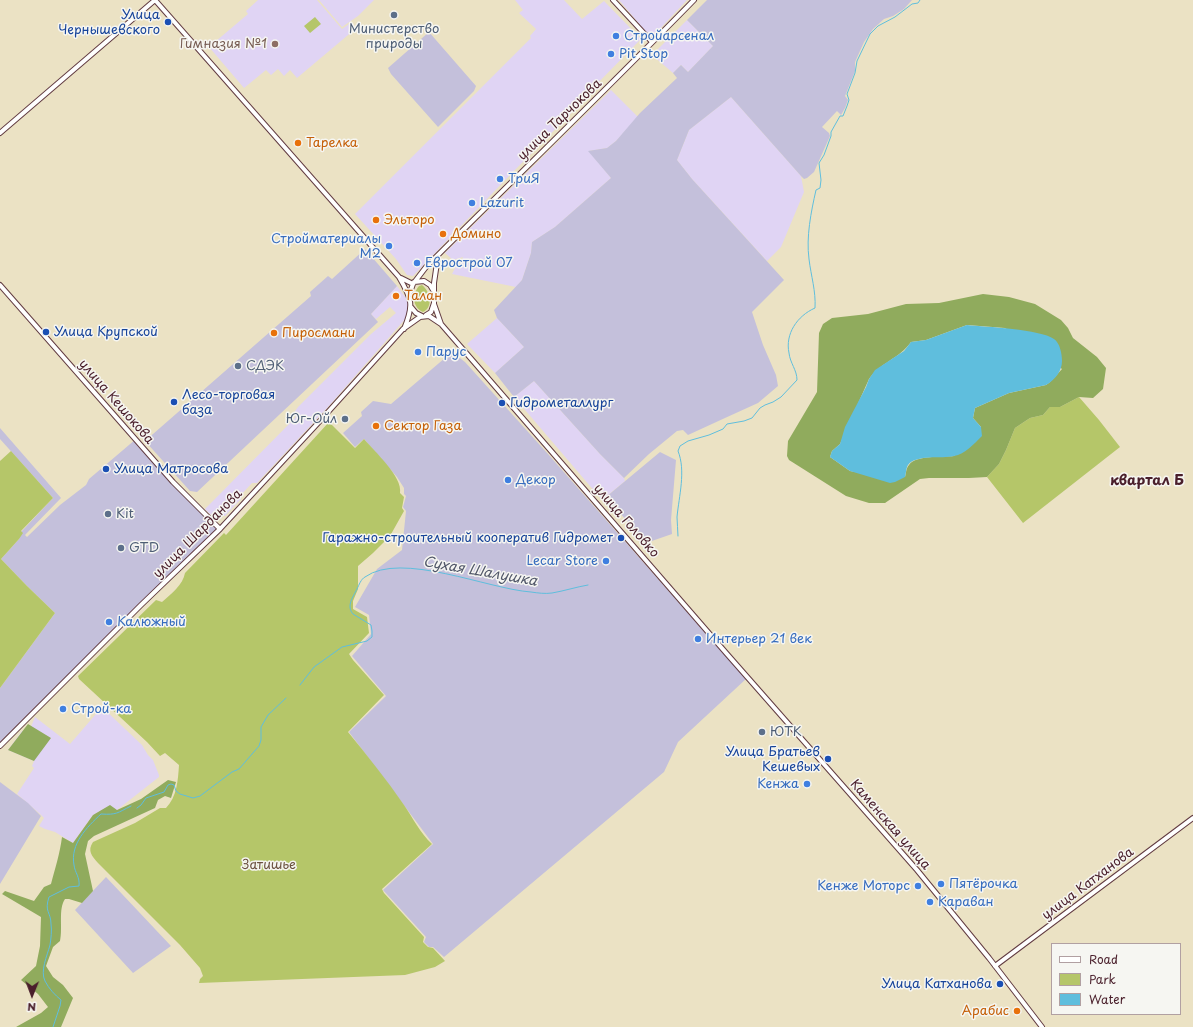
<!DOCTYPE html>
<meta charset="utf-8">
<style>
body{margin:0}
#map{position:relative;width:1193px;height:1027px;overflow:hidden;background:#ebe2c4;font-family:"Playpen Sans",sans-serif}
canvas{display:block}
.legend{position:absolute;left:1051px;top:943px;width:130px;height:72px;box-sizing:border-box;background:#f6f6f2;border:1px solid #b1a0a2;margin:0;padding:5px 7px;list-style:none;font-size:12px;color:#4a1f2b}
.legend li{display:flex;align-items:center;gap:8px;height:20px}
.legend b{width:20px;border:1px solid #b1a0a2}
.north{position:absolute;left:12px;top:975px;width:40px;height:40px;-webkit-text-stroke:3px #f6f6f2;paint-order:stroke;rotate:181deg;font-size:11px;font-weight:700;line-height:16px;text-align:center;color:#4a1f2b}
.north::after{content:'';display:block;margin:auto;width:14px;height:18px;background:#4a1f2b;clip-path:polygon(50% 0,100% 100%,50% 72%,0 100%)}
</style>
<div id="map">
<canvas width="1193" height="1027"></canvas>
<ul class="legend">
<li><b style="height:5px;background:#fff"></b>Road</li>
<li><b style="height:11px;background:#b5c669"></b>Park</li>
<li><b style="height:11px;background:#5fbedd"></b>Water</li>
</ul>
<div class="north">N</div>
</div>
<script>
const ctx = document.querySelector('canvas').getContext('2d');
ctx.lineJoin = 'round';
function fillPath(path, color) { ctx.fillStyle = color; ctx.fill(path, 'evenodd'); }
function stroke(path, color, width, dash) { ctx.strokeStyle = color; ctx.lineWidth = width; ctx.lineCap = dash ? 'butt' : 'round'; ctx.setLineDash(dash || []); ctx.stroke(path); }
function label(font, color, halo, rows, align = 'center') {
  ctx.font = font + ' "Playpen Sans",sans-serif'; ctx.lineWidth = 3; ctx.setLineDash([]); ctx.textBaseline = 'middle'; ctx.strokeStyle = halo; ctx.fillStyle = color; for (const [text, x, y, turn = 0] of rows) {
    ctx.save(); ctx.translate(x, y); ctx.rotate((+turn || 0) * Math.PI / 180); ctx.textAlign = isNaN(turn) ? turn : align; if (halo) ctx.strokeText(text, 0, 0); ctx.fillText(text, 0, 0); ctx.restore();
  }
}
const built = new Path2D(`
 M 258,0 L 317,0 L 342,29 L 349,24 L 354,30 L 297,78 L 290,70 L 284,76 L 278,69 L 271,75 L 266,70 L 244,88 L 209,47 L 248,14 L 246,11 Z
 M 319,0 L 374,0 L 358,16 L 342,27 Z
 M 515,0 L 564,0 L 582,19 L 604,1 L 641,39 L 591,90 L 592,92 L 510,175 L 413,276 L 407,275 L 396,259 L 355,214 L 531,38 L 530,36 L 536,29 L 519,13 L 523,10 Z
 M 619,0 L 687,0 L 657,32 L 651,34 L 646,32 Z
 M 687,20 L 713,46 L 688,72 L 681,65 L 673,73 L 652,55 Z
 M 611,90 L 638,117 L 616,141 L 607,148 L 589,151 L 611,178 L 555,227 L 532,242 L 531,253 L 522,280 L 516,287 L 452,274 L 455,268 L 461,263 L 463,257 L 453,260 L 445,253 Z
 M 731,97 L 801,176 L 804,192 L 781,247 L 767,261 L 692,179 L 677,160 L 689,130 Z
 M 397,286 L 409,302 L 409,309 L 407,317 L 328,407 L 257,483 L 252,483 L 240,496 L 241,499 L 225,516 L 222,516 L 215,511 L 211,515 L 205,509 L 296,417 L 293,414 L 298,407 L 371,334 L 396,313 L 390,307 L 376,319 L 371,314 Z
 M 497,318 L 524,347 L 495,373 L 467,344 Z
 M 534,381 L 600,454 L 624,478 L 625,481 L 602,500 L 514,397 Z
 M 102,707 L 142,745 L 148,755 L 153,760 L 159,775 L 159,777 L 117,810 L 93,815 L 73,843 L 55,832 L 45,829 L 39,826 L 44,818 L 40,814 L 17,794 L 34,768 L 32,766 L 34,761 L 8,750 L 22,731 L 30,729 L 35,717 L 70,744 Z`);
const industrial = new Path2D(`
 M 707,0 L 912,0 L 904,9 L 893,16 L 884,19 L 873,29 L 864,42 L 855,62 L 855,71 L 845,96 L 848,100 L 845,108 L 841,115 L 837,111 L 822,127 L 829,133 L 830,136 L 814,172 L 807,178 L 804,179 L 801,176 L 731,97 L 689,130 L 677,160 L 692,179 L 784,280 L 752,312 L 763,345 L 776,375 L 778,386 L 758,403 L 725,418 L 688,435 L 683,430 L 677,431 L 649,454 L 624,478 L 600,454 L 534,381 L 514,397 L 495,373 L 524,347 L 497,318 L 494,310 L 522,280 L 531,253 L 532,242 L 555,227 L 611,178 L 588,151 L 607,148 L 616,141 L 640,113 L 677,78 L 673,73 L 681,65 L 688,72 L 713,46 L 687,20 Z
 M 429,32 L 476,86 L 474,91 L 438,127 L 391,74 L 388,68 Z
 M 365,249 L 397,286 L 371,314 L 378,322 L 197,492 L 190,491 L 145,441 L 311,296 L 310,292 L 328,276 L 332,279 Z
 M 452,352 L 465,362 L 548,454 L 746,679 L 678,742 L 664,772 L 444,957 L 433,947 L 429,947 L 424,942 L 426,937 L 383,890 L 433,844 L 349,732 L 386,696 L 352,656 L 371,634 L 369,615 L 355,607 L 377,569 L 402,550 L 406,511 L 403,507 L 406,496 L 404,494 L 404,488 L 397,477 L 364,439 L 355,447 L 343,433 L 362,416 L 361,412 L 373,401 L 391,404 Z
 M 0,428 L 61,498 L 25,535 L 27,537 L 60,505 L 86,485 L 89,479 L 136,439 L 220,529 L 0,746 L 0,688 L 55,613 L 27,586 L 1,559 L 19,539 L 21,532 L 53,498 L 0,439 Z
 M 660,452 L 676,460 L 671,520 L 672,534 L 646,543 L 606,497 Z
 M 0,782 L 28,803 L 41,816 L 0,884 Z
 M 106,877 L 171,946 L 133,973 L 75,910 Z`);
const green = new Path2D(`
 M 315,17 L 321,24 L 310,33 L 304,26 Z
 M 422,285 C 430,291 434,307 423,312 C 412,307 412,294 419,286 Z
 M 1079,397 L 1099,420 L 1120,447 L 1023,523 L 987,477 L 999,464 L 1006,450 L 1015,428 L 1030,418 L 1043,415 L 1050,407 L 1060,407 Z
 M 329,422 L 355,448 L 364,439 C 374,451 403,477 400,493 L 404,497 L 402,508 L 404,511 L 390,536 L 373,553 L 358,566 L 358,589 L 353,601 L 353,609 L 367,617 L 369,633 L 349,654 L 353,660 L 384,695 L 348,732 C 367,755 386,779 404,805 C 413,818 420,833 432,844 L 382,889 L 384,893 L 424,937 L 423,942 L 428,947 L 433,948 L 445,961 L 435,967 L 405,975 L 199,983 L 200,979 L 203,976 L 200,968 L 180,945 L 98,863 C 92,856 87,851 93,842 L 135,823 L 160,808 L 166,808 C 177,797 178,780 179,765 L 165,753 L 160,756 L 147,742 L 79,679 L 78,676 L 156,600 L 162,602 C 171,594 183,585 185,573 L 224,533 L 226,535 Z
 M 11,451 L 53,498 L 21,531 L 23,533 L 19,539 L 1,559 L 27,586 L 55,613 L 0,688 L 0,461 Z`);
const forest = new Path2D(`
 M 983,294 L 1009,297 L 1035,304 L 1061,320 L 1068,328 L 1073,338 L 1097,357 L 1106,368 L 1103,389 L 1093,398 L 1079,397 L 1060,407 L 1050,407 L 1043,415 L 1030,418 L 1015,428 L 1006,450 L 999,464 L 987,477 L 969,478 L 929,478 L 920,479 L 885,503 L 869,503 L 846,496 L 789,460 L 787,456 L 788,441 L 817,392 L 819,333 L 823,324 L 832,318 L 868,314 L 906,304 L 939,303 ZM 967,325 L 1005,328 L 1062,369 L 1050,382 L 1046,385 L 1009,393 L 975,408 L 973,418 L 981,427 L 954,456 C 944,457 915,455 909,465 C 906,468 906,474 905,477 L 861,473 L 850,471 L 830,457 L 832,451 L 840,444 L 869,379 C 881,362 899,359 911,342 L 926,340 Z
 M 28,724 L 51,738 L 34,761 L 8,750 Z
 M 168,780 L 176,782 L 171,798 L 165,796 L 158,800 L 155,808 L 94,836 L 88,841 L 85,854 L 93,891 L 82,903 L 69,899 L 65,899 C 58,909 63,928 60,941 L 53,947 L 46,966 L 53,977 L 63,985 L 73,998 L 61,1027 L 16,1027 L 41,1013 L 48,1007 L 38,994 L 21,980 L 36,966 L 40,946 L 41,917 L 2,894 L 5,891 L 34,901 L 44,887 L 51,884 C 55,869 60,853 62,837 L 73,843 L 93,815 L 110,805 L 117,810 L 141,799 Z`);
const water = new Path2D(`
 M 967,325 C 986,327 1040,329 1054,339 C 1060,343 1062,354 1062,361 C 1062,371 1055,380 1046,385 L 1009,393 L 975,408 L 973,418 L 981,427 L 982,436 C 974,444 965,454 954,456 C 942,459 916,454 908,465 C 906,468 906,474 905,477 L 895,482 L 890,483 L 850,471 L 830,457 L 832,451 L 840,444 L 845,427 L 866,387 L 869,379 L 875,370 L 904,351 L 911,342 L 926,340 Z`);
const stream = new Path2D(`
 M 678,536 C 678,530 677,523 677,517 C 679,496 686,471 678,451 L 680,446 L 688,441 L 709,435 L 723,429 L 727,424 L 744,421 L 752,418 L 760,408 L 765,405 L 773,402 L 781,397 L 797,380 C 797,370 790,363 789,353 C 785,334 797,316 815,308 C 816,291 811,276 809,259 C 806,237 811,212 816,190 L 820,188 L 821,180 L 819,163 L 824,155 L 831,136 L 831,132 L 840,116 L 843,116 L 847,106 L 849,100 L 847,94 L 855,73 L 857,61 L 870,34 L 878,26 L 895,17 L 912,4 L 918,3 L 920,0
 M 300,685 L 314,667 L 342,647 L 367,641 L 372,637 L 372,631 L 371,625 L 353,614 C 346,606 353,597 357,589 C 359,585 361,579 365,577 C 401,551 488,589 531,592 C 538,593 545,594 552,593 C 564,591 576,587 588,585
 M 137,808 L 141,805 L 146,798 L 164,792 L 168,785 L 171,784 L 174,785 L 176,791 L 180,794 L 193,798 L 200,796 L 232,772 L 239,769 L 259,746 L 261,740 L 261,727 L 268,715 L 286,698
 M 53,1027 L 60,1006 L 61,1000 C 55,995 49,989 45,981 C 40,971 47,956 50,945 C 51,939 52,930 51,924 C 51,912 44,912 49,897 L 69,887 L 79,886 C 80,877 75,873 74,865 C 70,844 87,827 101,814 C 117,815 117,813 131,806`);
const secondary = new Path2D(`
 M 613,0 L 652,42
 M 0,133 L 155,0 L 399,277 C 412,299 414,305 404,329
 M 401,278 L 413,284
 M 414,282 L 424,281 L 430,285 L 433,290
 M 0,285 L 173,482 L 220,529
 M 409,295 L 413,284 L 426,267 C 515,178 606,90 694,0
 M 434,304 L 441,324
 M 411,307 L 416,313 L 422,316
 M 426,315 L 431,312 L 434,303 L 434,283 L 438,256
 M 0,746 L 141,605 L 220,529 L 319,422 L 403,329 L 420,317 L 429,316 L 441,324 L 727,654 L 917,870 L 989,958 L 1042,1027
 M 995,966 L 1193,818`);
const markers = [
 [394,15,4,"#5c6f8a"],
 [168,22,4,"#1a4fb4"],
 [616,36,4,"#3f7fe0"],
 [275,44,4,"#8d6e63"],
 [611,54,4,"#3f7fe0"],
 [298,143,4,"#e8710a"],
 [500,179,4,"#3f7fe0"],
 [472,203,4,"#3f7fe0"],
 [376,220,4,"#e8710a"],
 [443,234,4,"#e8710a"],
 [389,246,4,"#3f7fe0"],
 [417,263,4,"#3f7fe0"],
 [396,296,4,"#e8710a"],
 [46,332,4,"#1a4fb4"],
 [274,333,4,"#e8710a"],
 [418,352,4,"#3f7fe0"],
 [238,366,4,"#5c6f8a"],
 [174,402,4,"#1a4fb4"],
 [502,403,4,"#1a4fb4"],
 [345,419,4,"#5c6f8a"],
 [376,426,4,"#e8710a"],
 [106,469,4,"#1a4fb4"],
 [508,480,4,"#3f7fe0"],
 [108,514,4,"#5c6f8a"],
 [621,538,4,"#1a4fb4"],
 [121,548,4,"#5c6f8a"],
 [606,561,4,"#3f7fe0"],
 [109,622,4,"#3f7fe0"],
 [698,639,4,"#3f7fe0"],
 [63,709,4,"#3f7fe0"],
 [762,732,4,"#5c6f8a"],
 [828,759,4,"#1a4fb4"],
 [807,784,4,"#3f7fe0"],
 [941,884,4,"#3f7fe0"],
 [918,886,4,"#3f7fe0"],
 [930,902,4,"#3f7fe0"],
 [1000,984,4,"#1a4fb4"],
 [1017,1011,4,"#e8710a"]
];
const transitNames = [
 ["Улица",160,15],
 ["Чернышевского",160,30],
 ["Улица Крупской",54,332,"left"],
 ["Лесо-торговая",182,395,"left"],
 ["база",182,410,"left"],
 ["Гидрометаллург",510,403,"left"],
 ["Улица Матросова",114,469,"left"],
 ["Гаражно-строительный кооператив Гидромет",613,538],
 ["Улица Братьев",820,752],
 ["Кешевых",820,767],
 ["Улица Катханова",992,984]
];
const serviceNames = [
 ["Министерство",394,29,"center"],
 ["природы",394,44,"center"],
 ["СДЭК",246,366],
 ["Юг-Ойл",337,419,"right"],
 ["Kit",116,514],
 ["GTD",129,548],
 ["ЮТК",770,732]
];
const shopNames = [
 ["Стройарсенал",624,36],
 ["Pit Stop",619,54],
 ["ТриЯ",508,179],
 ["Lazurit",480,203],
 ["Стройматериалы",381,239,"right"],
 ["М2",381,254,"right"],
 ["Еврострой 07",425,263],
 ["Парус",426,352],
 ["Декор",516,480],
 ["Lecar Store",598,561,"right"],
 ["Калюжный",117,622],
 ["Интерьер 21 век",706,639],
 ["Строй-ка",71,709],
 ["Кенжа",799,784,"right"],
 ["Пятёрочка",949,884],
 ["Кенже Моторс",910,886,"right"],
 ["Караван",938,902]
];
const educationNames = [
 ["Гимназия №1",267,44]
];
const streetNames = [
 ["улица Тарчокова",560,120,-44],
 ["улица Кешокова",116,402,49],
 ["улица Головко",626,521,49],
 ["улица Шарданова",198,534,-45],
 ["Каменская улица",890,825,49],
 ["улица Катханова",1088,884,-37]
];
const foodNames = [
 ["Тарелка",306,143],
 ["Эльторо",384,220],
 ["Домино",451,234],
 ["Талан",404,296],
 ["Пиросмани",282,333],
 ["Сектор Газа",384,426],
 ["Арабис",1009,1011,"right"]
];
const parkNames = [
 ["Затишье",269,865]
];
const neighbourhoodNames = [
 ["квартал Б",1147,481]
];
const waterNames = [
 ["Сухая Шалушка",480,572,10]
];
fillPath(built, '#e0d4f4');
fillPath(industrial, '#c4c0db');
fillPath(green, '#b5c669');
fillPath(forest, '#90ab5d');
fillPath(water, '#5fbedd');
stroke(stream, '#5fbedd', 1);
stroke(secondary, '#623c42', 6);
stroke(secondary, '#fff', 4);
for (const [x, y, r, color] of markers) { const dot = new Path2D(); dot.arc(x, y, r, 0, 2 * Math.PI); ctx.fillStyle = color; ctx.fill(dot); stroke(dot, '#f6f6f2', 1.5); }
label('13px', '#164399', '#f6f6f2', transitNames, 'right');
label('13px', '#4e5e75', '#f6f6f2', serviceNames, 'left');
label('13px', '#366cbe', '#f6f6f2', shopNames, 'left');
label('13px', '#785e54', '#f6f6f2', educationNames, 'right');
label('13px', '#4a1f2b', '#f6f6f2', streetNames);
label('13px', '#c56008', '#f6f6f2', foodNames, 'left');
label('13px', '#6a513e', '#f6f6f2', parkNames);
label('bold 14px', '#4a1f2b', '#f6f6f2', neighbourhoodNames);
label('italic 14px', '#515769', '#f6f6f2', waterNames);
</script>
